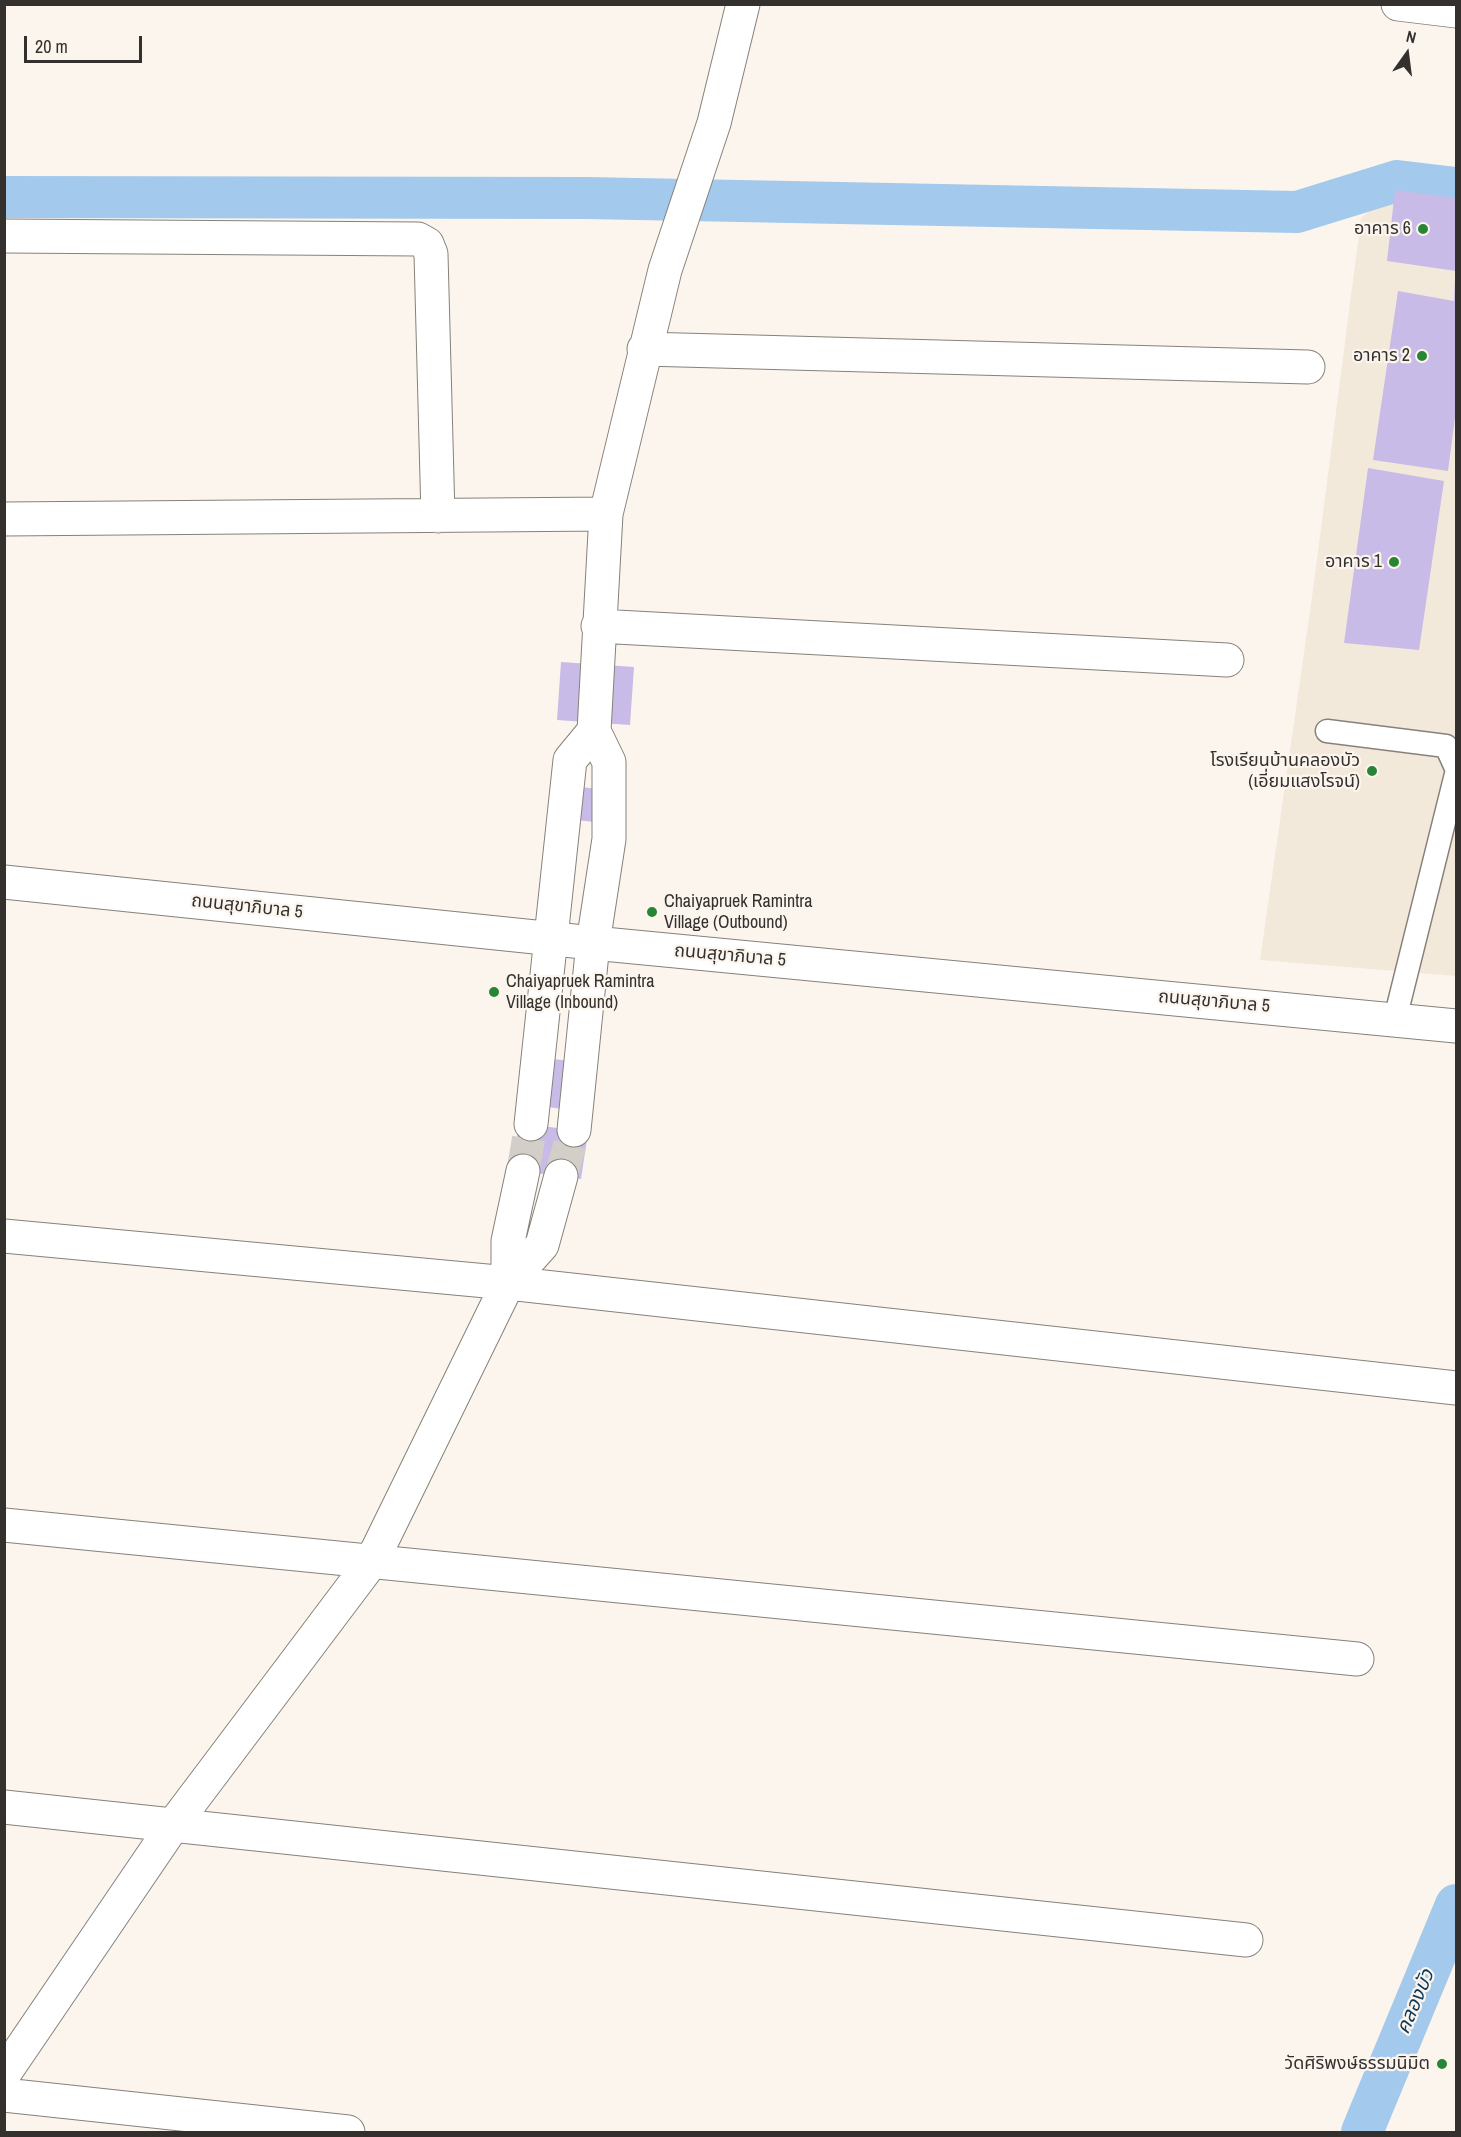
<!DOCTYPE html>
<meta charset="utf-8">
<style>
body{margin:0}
#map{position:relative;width:1461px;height:2137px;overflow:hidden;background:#fbf5ee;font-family:"Archivo Narrow",sans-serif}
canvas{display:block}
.frame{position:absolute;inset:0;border:6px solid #33302e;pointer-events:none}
.north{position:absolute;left:1377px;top:24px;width:60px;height:60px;-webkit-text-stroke:4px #fbf5ee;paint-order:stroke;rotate:14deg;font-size:16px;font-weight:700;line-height:24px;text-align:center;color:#33302e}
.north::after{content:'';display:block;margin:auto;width:21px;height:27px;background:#33302e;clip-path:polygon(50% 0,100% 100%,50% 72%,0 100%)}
.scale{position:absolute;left:24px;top:36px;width:118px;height:27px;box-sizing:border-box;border:3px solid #33302e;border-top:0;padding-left:8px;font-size:18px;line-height:21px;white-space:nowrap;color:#33302e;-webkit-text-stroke:4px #fbf5ee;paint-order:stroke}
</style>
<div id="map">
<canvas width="1461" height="2137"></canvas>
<div class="frame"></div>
<div class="north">N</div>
<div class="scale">20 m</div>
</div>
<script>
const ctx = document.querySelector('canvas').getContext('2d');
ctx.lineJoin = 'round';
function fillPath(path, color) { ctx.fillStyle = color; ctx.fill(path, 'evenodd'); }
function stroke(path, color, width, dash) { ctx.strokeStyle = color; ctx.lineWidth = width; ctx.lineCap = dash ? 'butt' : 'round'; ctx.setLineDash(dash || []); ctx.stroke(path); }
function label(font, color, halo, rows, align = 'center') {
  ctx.font = font + ' "Archivo Narrow","Noto Sans Thai",sans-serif'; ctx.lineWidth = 4.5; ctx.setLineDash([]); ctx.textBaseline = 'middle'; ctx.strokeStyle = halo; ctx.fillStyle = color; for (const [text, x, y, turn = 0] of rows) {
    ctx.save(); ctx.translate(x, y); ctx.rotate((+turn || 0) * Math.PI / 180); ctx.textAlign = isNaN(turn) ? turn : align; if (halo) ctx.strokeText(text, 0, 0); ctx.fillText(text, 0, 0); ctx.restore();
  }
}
const built = new Path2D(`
 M 1395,190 L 1456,198 L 1456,976 L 1260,960 L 1314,583 L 1361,218 Z`);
const canal = new Path2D(`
 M 4,197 L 587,198 L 1297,212 L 1397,181 L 1456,188
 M 1362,2132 L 1456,1905`);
const building = new Path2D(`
 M 1395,190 L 1456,198 L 1456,271 L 1387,261 Z
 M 1455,278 L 1456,410 L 1448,471 L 1373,460 L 1398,291 L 1454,301 Z
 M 1368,468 L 1444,481 L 1419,650 L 1344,643 Z
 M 561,662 L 634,667 L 630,725 L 557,720 Z
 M 580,787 L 599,789 L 595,822 L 576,820 Z
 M 552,1059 L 572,1061 L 568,1110 L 548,1107 Z
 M 519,1123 L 588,1132 L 581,1179 L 513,1170 Z`);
const streetTunnel = new Path2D(`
 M 523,1171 L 531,1124
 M 561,1176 L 574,1130`);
const lane = new Path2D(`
 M 1327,731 L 1446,746 L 1456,768
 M 1395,1019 L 1456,774`);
const street = new Path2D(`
 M 1398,4 L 1456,11
 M 4,236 L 418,239 L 427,244 L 431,254 L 438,516
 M 644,349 L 1308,367
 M 4,519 L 606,514
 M 598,626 L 1227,660
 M 531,1124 L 570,760 L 594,731
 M 574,1130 L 593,943 L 609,839 L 609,762 L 594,731 L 606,514 L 665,270 L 714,123 L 743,4
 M 4,1236 L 508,1283 L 1456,1388
 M 508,1283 L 508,1241 L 523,1171
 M 4,1525 L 1357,1659
 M 4,1807 L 1246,1940
 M 4,2074 L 174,1824 L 372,1561 L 508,1283 L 542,1245 L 561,1176
 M 4,2095 L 348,2132`);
const secondary = new Path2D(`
 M 4,882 L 593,943 L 1456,1026`);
const markers = [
 [1423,229,6,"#298536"],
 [1422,356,6,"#298536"],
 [1394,562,6,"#298536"],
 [1372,771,6,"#298536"],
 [652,912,6,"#298536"],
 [494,992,6,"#298536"],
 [1442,2064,6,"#298536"]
];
const poiNames = [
 ["อาคาร 6",1411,229],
 ["อาคาร 2",1410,356],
 ["อาคาร 1",1382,562],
 ["โรงเรียนบ้านคลองบัว",1360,761],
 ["(เอี่ยมแสงโรจน์)",1360,782],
 ["Chaiyapruek Ramintra",664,902,"left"],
 ["Village (Outbound)",664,923,"left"],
 ["Chaiyapruek Ramintra",506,982,"left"],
 ["Village (Inbound)",506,1003,"left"],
 ["วัดศิริพงษ์ธรรมนิมิต",1430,2064]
];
const streetNames = [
 ["ถนนสุขาภิบาล 5",247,907,6],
 ["ถนนสุขาภิบาล 5",730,956,5],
 ["ถนนสุขาภิบาล 5",1214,1002,5]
];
const waterNames = [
 ["คลองบัว",1416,2002,-67]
];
fillPath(built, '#f3e9db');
stroke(canal, '#a3c9ec', 42);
fillPath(building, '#c9bbe7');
stroke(streetTunnel, '#d3cec8', 33, [33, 16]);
stroke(lane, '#86817a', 25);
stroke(street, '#86817a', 35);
stroke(secondary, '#86817a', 35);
stroke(lane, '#fff', 22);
stroke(street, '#fff', 33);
stroke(secondary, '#fff', 33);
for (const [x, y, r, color] of markers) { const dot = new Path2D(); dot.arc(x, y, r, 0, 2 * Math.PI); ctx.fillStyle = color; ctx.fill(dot); stroke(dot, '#fbf5ee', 2); }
label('18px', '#33302e', '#fbf5ee', poiNames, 'right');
label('18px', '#33302e', '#fbf5ee', streetNames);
label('italic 20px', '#0c3859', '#fbf5ee', waterNames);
</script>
